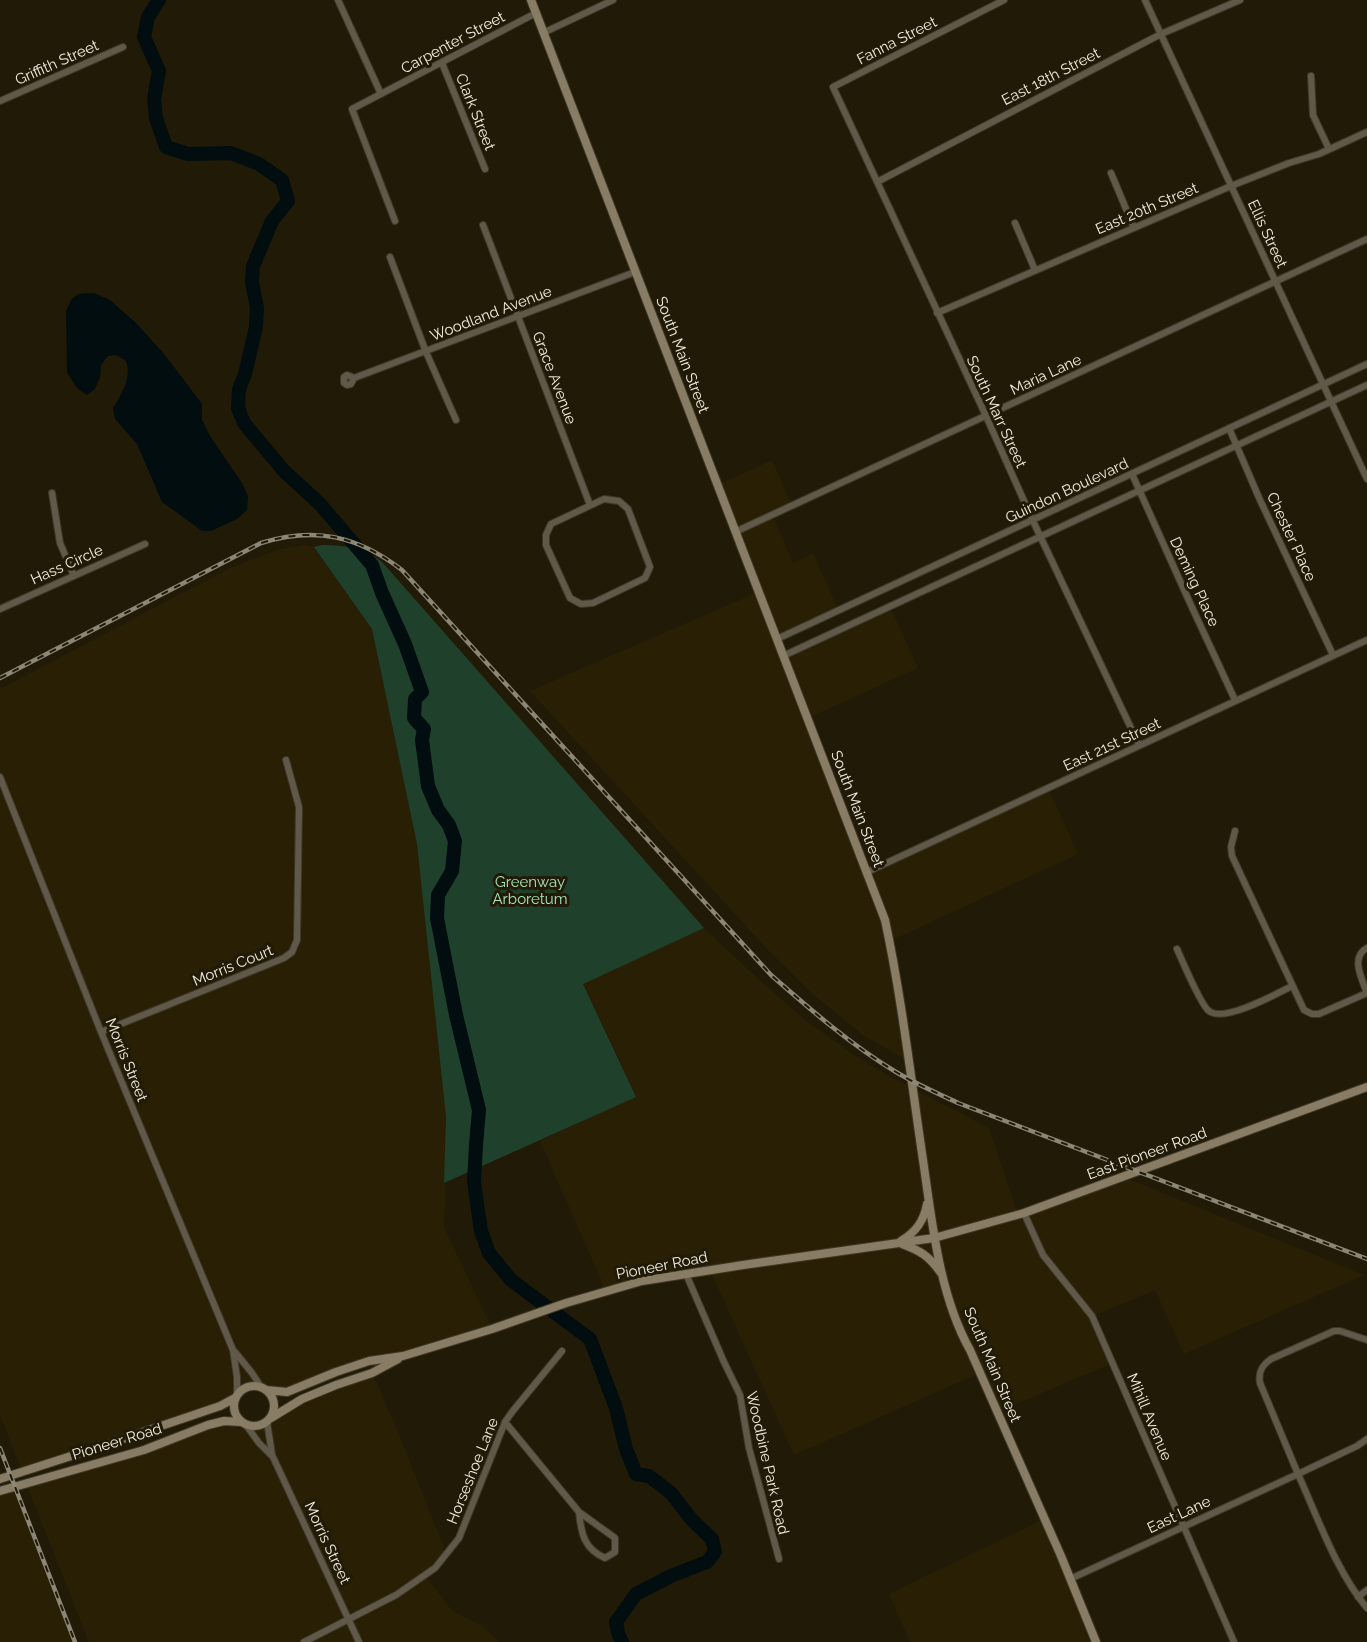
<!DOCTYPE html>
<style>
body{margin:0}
canvas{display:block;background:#211a07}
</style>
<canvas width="1367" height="1642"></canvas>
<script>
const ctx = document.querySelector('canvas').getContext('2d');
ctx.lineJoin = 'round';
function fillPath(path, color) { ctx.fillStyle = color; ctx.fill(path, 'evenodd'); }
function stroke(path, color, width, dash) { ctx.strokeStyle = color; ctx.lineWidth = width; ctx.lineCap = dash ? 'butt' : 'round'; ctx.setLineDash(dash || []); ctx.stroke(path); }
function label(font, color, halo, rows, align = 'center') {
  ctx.font = font + ' Raleway,sans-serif'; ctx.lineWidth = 6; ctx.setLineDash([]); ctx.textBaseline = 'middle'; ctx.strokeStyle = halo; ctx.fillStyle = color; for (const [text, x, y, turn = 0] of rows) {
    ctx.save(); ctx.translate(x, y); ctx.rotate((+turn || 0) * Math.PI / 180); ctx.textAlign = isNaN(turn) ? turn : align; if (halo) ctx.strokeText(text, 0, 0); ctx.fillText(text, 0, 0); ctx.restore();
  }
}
const built = new Path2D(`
 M 772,460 L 792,506 L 768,517 L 775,521 L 793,563 L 813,553 L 839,611 L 777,639 L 783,656 L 890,607 L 918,668 L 808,718 L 867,871 L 1048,788 L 1078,854 L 890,941 L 908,1061 L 863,1035 L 816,997 L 769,951 L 530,691 L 758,592 L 718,485 Z
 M 306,545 L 314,547 L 372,629 L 417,844 L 446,1118 L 444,1227 L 492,1329 L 369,1361 L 287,1392 L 257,1386 L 245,1388 L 237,1395 L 220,1406 L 22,1472 L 0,1414 L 0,689 L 230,568 L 277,550 Z
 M 704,928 L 765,985 L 809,1023 L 854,1055 L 887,1075 L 989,1128 L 1018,1214 L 1124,1177 L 1364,1275 L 1184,1354 L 1155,1290 L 1093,1316 L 1113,1363 L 997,1412 L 980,1373 L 794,1455 L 710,1270 L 606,1291 L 540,1141 L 636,1096 L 583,983 Z
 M 372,1373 L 394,1422 L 446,1553 L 425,1575 L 452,1611 L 484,1627 L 499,1642 L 89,1642 L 26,1483 L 224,1421 L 250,1426 L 262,1425 L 282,1410 Z
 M 13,1487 L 76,1642 L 0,1642 L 0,1491 Z
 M 1044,1519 L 1096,1642 L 910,1642 L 889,1594 Z`);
const green = new Path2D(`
 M 322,545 C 344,545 366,548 383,563 L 704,928 L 583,984 L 636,1097 L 444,1183 L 446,1117 L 417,844 L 372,629 L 314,547 Z`);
const water = new Path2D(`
 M 94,293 L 110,300 L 136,323 L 165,355 L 202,404 L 202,420 L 210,436 L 242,483 L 248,496 L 247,510 L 237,519 L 211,531 L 202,531 L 162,502 L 137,444 L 115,419 L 113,408 C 120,398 134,373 125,360 C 123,359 118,356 116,355 L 108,356 L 101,365 L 100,378 L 95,389 L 87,395 L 78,389 L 67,373 L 66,311 L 71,300 L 78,294 Z`);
const river = new Path2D(`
 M 159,0 L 148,17 L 144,37 L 159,71 L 154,99 L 156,118 L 166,147 L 188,154 L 231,153 L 259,164 L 282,180 L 288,201 L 272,221 L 253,266 L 252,282 L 257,308 L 256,327 L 245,374 L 239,389 L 238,408 L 244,423 L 284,471 L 320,504 L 372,565 L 382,593 L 405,644 L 422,692 L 415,699 L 414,718 L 424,729 L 422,740 L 428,786 L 438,810 L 449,825 L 455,841 L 452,871 L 438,895 L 437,918 L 456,1015 L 479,1110 L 476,1145 L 474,1182 L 481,1231 L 489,1253 L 511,1280 L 590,1339 L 616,1408 L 626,1449 L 636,1474 L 649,1476 L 671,1493 L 692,1520 L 712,1539 L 715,1552 L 707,1562 L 673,1575 L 636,1594 L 616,1622 L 618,1633 L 622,1642`);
const street = new Path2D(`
 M 338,0 L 381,94
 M 1004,0 L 833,87 L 986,416 L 1033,521 L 1139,745
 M 1145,0 L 1367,479
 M 543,33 L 613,0
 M 442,63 L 485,169
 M 1311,76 L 1313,115 L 1329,149
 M 0,101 L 123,47
 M 1111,173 L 1134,228
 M 877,182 L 1161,34 L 1240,0
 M 395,221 L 352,109 L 536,13
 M 1015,223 L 1035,270
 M 483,225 L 590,505
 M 390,257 L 426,352 L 456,420
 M 937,313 L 1231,186 L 1289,163 L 1319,154 L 1367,132
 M 354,378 L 351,384 L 347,385 L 344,383 L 344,377 L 347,375 L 354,378 L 635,272
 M 1229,428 L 1260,500 L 1333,655
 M 1132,474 L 1190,603 L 1235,700
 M 52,493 L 60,543 L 74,576
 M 604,499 L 619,501 L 628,509 L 650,567 L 645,578 L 593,603 L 581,604 L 570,598 L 546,545 L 546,535 L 551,524 Z
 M 735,532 L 1367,239
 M 0,609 L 145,544
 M 777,639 L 1367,364
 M 783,656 L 1367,385
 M 0,777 L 101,1032 L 233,1350 L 237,1377 L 237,1395
 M 1235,831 L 1231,847 L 1232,856 L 1304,1010 L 1312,1014 L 1319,1014 L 1367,993
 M 867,872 L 1367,640
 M 1367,948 C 1350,957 1362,979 1367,993
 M 1177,949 C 1182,960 1201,1006 1209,1011 C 1224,1023 1276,994 1292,986
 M 101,1032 L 284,958 L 292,952 L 297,940 L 299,807 L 286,760
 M 1024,1213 L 1043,1255 L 1092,1316 L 1234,1642
 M 686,1274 L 724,1362 L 740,1395 L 749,1448 L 779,1559
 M 235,1352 L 252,1373 L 261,1387
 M 267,1422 L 272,1454
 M 505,1422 L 579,1512 C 581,1533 584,1549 605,1558 L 615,1552 L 615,1538 L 579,1512
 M 246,1425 L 259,1443 L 273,1457 L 359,1642
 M 1367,1439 L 1357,1446 L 1298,1474 C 1318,1518 1336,1571 1367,1608
 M 1070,1579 L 1298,1474 L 1260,1383 C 1258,1372 1262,1365 1271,1359 L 1334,1331 L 1340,1331 L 1367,1340
 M 1358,1597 L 1367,1590
 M 304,1642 L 396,1595 L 435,1568 L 459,1538 L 505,1422 L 512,1412 L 562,1351`);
const secondary = new Path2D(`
 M 531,0 L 885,920 C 902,999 911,1080 923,1160 C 932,1221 939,1295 970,1350 L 1061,1556 L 1096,1642
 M 901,1241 C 916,1232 924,1221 927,1204
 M 902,1244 C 921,1251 929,1256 941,1273
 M234 1406a20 20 0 1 1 40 0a20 20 0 1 1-40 0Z
 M 266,1390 L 287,1392 L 336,1372 L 369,1361 L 403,1356 L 492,1329 L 566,1303 L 642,1281 L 743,1265 L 934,1238 L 1024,1213 L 1367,1087
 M 271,1418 L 302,1399 L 336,1385 L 372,1373 L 398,1359
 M 0,1479 L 102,1446 L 220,1406 L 235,1398
 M 0,1491 L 144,1450 L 208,1425 L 224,1421 L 241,1422`);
const rail = new Path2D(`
 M 0,678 L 261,543 C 315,526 358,536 402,570 L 771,975 C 811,1010 851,1045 896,1072 C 916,1084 937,1093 958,1103 L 1367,1259
 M 0,1448 L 75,1642`);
const streetNames = [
 ["Fanna Street",897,41,-27],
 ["Carpenter Street",453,43,-28],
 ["Griffith Street",57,63,-24],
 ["East 18th Street",1051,77,-27],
 ["Clark Street",475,112,68],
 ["East 20th Street",1147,209,-23],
 ["Ellis Street",1267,234,65],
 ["Woodland Avenue",491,314,-21],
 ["South Main Street",682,355,69],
 ["Maria Lane",1046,375,-25],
 ["Grace Avenue",554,378,69],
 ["South Marr Street",996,412,65],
 ["Guindon Boulevard",1067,491,-25],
 ["Chester Place",1291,537,65],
 ["Hass Circle",67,565,-24],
 ["Deming Place",1194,582,65],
 ["East 21st Street",1112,745,-25],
 ["South Main Street",857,809,69],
 ["Morris Court",233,966,-22],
 ["Morris Street",126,1060,68],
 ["East Pioneer Road",1147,1154,-20],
 ["Pioneer Road",662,1266,-11],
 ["South Main Street",992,1365,67],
 ["Mihill Avenue",1149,1417,67],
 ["Pioneer Road",117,1442,-17],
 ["Woodbine Park Road",767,1463,77],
 ["Horseshoe Lane",473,1471,-68],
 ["East Lane",1179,1515,-25],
 ["Morris Street",327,1543,65]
];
const parkNames = [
 ["Greenway",530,882],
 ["Arboretum",530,899]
];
fillPath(built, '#291f05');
fillPath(green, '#1f412c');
fillPath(water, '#010d0f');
stroke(river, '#010d0f', 14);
stroke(street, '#3e3826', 8);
stroke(secondary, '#3e3826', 10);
stroke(street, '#60594a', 6);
stroke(secondary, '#887d64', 8);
stroke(rail, '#8c8676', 4.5);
stroke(rail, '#211a07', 2, [7]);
label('15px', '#f3eee2', '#211a07', streetNames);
label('15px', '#a7e6bc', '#211a07', parkNames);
</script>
